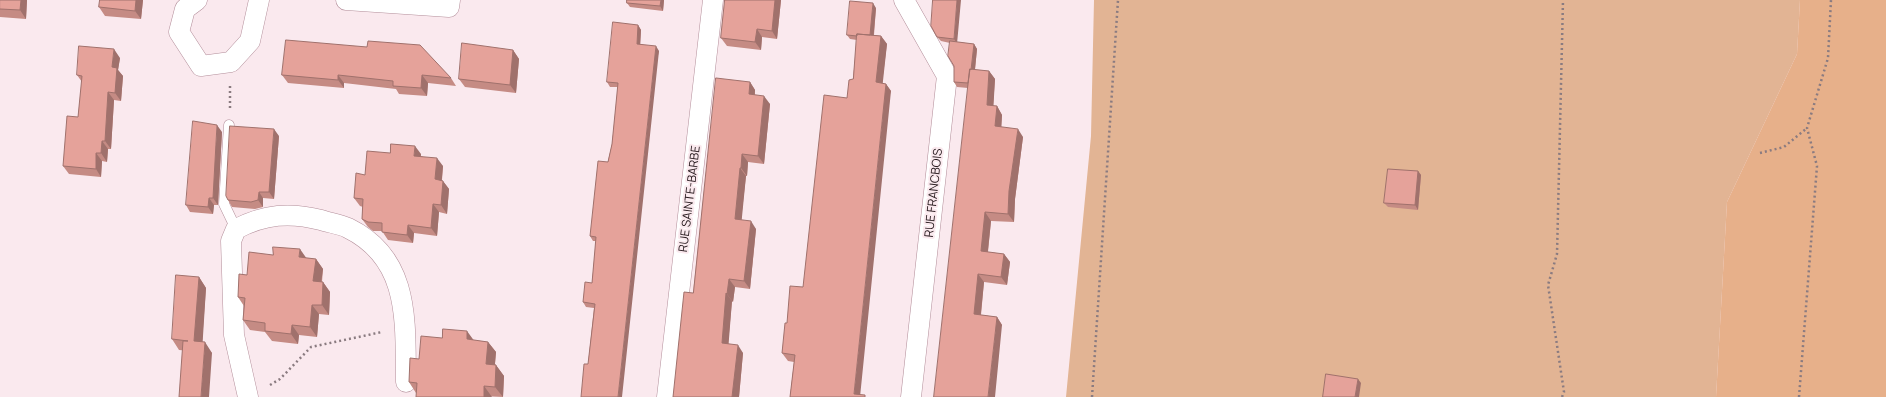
<!DOCTYPE html>
<style>
body{margin:0}
canvas{display:block;background:#fae9ee}
</style>
<canvas width="1886" height="397"></canvas>
<script>
const ctx = document.querySelector('canvas').getContext('2d');
ctx.lineJoin = 'round';
function fillPath(path, color) { ctx.fillStyle = color; ctx.fill(path, 'evenodd'); }
function stroke(path, color, width, dash) { ctx.strokeStyle = color; ctx.lineWidth = width; ctx.lineCap = dash ? 'butt' : 'round'; ctx.setLineDash(dash || []); ctx.stroke(path); }
function label(font, color, halo, rows, align = 'center') {
  ctx.font = font + ' Manrope,sans-serif'; ctx.lineWidth = 4; ctx.setLineDash([]); ctx.textBaseline = 'middle'; ctx.strokeStyle = halo; ctx.fillStyle = color; for (const [text, x, y, turn = 0] of rows) {
    ctx.save(); ctx.translate(x, y); ctx.rotate((+turn || 0) * Math.PI / 180); ctx.textAlign = isNaN(turn) ? turn : align; if (halo) ctx.strokeText(text, 0, 0); ctx.fillText(text, 0, 0); ctx.restore();
  }
}
const green = new Path2D(`
 M 1094,0 L 1800,0 L 1797,54 L 1727,202 L 1716,397 L 1066,397 L 1091,136 Z`);
const forest = new Path2D(`
 M 1800,0 L 1886,0 L 1886,397 L 1716,397 L 1727,202 L 1797,54 Z`);
const path = new Path2D(`
 M 230,108 L 230,85
 M 1760,153 L 1784,147 L 1807,128
 M 270,385 L 280,379 L 311,347 L 382,332
 M 1092,397 L 1118,0
 M 1562,397 L 1564,392 L 1548,285 L 1557,254 L 1563,0
 M 1799,397 L 1817,166 L 1807,128 L 1828,58 L 1831,0`);
const service = new Path2D(`
 M 229,125 L 224,204 L 236,229`);
const minor = new Path2D(`
 M 197,0 L 185,9 L 179,32 L 201,66 L 231,62 L 250,41 L 259,0
 M 346,0 L 449,7 L 450,0
 M 904,0 L 947,76 L 911,397
 M 248,397 L 234,335 L 231,241 L 236,229 C 265,214 290,212 321,220 C 330,223 340,224 348,228 C 411,259 405,322 406,382
 M 667,397 L 713,0`);
const wall = new Path2D(`
 M 0,0 L 27,0 L 26,19 L 0,17 Z
 M 100,0 L 143,0 L 141,19 L 105,16 L 99,7 Z
 M 664,0 L 663,11 L 630,7 L 627,3 Z
 M 725,0 L 781,0 L 777,39 L 762,37 L 761,50 L 727,46 L 721,38 Z
 M 933,0 L 957,42 L 974,44 L 977,49 L 975,70 L 989,71 L 995,79 L 993,106 L 997,106 L 1002,115 L 1001,127 L 1023,137 L 1015,199 L 1014,222 L 991,221 L 988,252 L 1004,254 L 1010,262 L 1007,285 L 984,282 L 981,315 L 997,317 L 1002,325 L 934,397 L 968,88 L 957,87 L 954,82 L 954,66 L 950,43 L 941,41 L 937,37 Z
 M 876,8 L 874,35 L 881,36 L 887,44 L 882,83 L 886,84 L 891,91 L 790,397 L 794,362 L 788,361 L 782,353 L 787,323 L 803,287 L 847,98 L 853,79 L 857,40 L 850,39 L 847,35 Z
 M 638,25 L 641,30 L 640,44 L 659,51 L 588,364 L 594,308 L 586,307 L 583,302 L 592,283 L 596,241 L 593,241 L 590,236 L 612,144 L 618,87 L 610,87 L 607,82 Z
 M 286,40 L 451,78 L 456,86 L 428,83 L 427,96 L 399,94 L 396,89 L 344,83 L 344,88 L 288,83 L 282,75 Z
 M 513,50 L 519,59 L 516,93 L 465,87 L 459,79 Z
 M 120,58 L 118,70 L 123,76 L 121,101 L 114,100 L 111,149 L 108,149 L 107,162 L 102,161 L 101,177 L 69,174 L 63,166 L 78,117 L 82,82 L 77,75 Z
 M 750,82 L 755,90 L 755,95 L 770,104 L 764,164 L 748,162 L 747,176 L 746,176 L 741,220 L 756,229 L 750,289 L 735,287 L 733,302 L 732,301 L 728,344 L 743,353 L 739,397 L 673,397 L 693,293 Z
 M 222,132 L 218,205 L 214,205 L 213,214 L 190,212 L 186,205 Z
 M 279,136 L 274,199 L 263,198 L 263,207 L 255,209 L 232,207 L 228,200 Z
 M 390,153 L 421,154 L 421,156 L 443,166 L 442,180 L 449,189 L 447,214 L 439,212 L 437,236 L 414,233 L 413,243 L 388,240 L 382,231 L 373,231 L 368,227 L 362,219 L 363,207 L 360,206 L 354,198 L 365,175 Z
 M 1418,171 L 1421,175 L 1418,210 L 1388,207 L 1384,203 Z
 M 273,255 L 316,259 L 323,269 L 322,282 L 323,282 L 330,292 L 329,315 L 319,314 L 317,337 L 299,335 L 298,344 L 272,341 L 265,332 L 250,330 L 243,320 L 244,306 L 238,297 L 247,275 Z
 M 199,277 L 206,288 L 202,342 L 212,353 L 179,350 L 172,339 Z
 M 442,338 L 473,340 L 488,342 L 496,352 L 495,364 L 504,376 L 503,397 L 416,393 L 409,382 L 419,359 Z`);
const shadedWall = new Path2D(`
 M 21,0 L 27,0 L 26,19 L 20,10 Z
 M 136,0 L 143,0 L 141,19 L 135,11 Z
 M 661,0 L 664,0 L 663,11 L 660,6 Z
 M 775,0 L 781,0 L 777,39 L 772,31 Z
 M 957,0 L 961,0 L 957,44 L 954,39 Z
 M 873,3 L 876,8 L 873,42 L 870,37 Z
 M 638,25 L 641,30 L 640,49 L 637,44 Z
 M 757,29 L 762,37 L 761,50 L 755,42 Z
 M 881,36 L 887,44 L 882,90 L 876,82 Z
 M 974,44 L 977,49 L 973,88 L 970,84 Z
 M 656,46 L 659,51 L 622,397 L 618,397 Z
 M 114,49 L 120,58 L 118,70 L 123,76 L 121,101 L 115,93 L 112,67 Z
 M 513,50 L 519,59 L 516,93 L 510,85 Z
 M 989,71 L 995,79 L 993,114 L 987,105 Z
 M 338,75 L 344,83 L 344,88 L 338,80 Z
 M 422,75 L 428,83 L 427,96 L 421,88 Z
 M 750,82 L 755,90 L 754,102 L 749,94 Z
 M 886,84 L 891,91 L 860,397 L 854,394 Z
 M 108,92 L 114,100 L 111,149 L 105,141 Z
 M 764,96 L 770,104 L 764,164 L 758,156 Z
 M 997,106 L 1002,115 L 1001,134 L 995,126 Z
 M 217,125 L 222,132 L 218,205 L 213,198 Z
 M 274,129 L 279,136 L 274,199 L 269,192 Z
 M 1018,129 L 1023,137 L 1015,199 L 1014,222 L 1008,214 L 1009,191 Z
 M 102,141 L 108,149 L 107,162 L 101,153 Z
 M 415,146 L 421,154 L 420,164 L 414,156 Z
 M 96,153 L 102,161 L 101,177 L 96,169 Z
 M 742,154 L 748,162 L 747,176 L 741,168 Z
 M 437,158 L 443,166 L 441,188 L 435,179 Z
 M 740,168 L 746,176 L 741,227 L 735,219 Z
 M 1418,171 L 1421,175 L 1418,210 L 1415,205 Z
 M 443,181 L 449,189 L 447,214 L 441,205 Z
 M 259,192 L 263,198 L 263,207 L 258,200 Z
 M 209,198 L 214,205 L 213,214 L 208,207 Z
 M 433,204 L 439,212 L 437,236 L 431,228 Z
 M 985,212 L 991,221 L 987,259 L 981,251 Z
 M 751,221 L 756,229 L 750,289 L 744,281 Z
 M 408,225 L 414,233 L 413,243 L 407,235 Z
 M 300,249 L 307,259 L 299,257 Z
 M 1004,254 L 1010,262 L 1007,285 L 1001,277 Z
 M 316,259 L 323,269 L 320,291 L 313,281 Z
 M 978,274 L 984,282 L 980,322 L 974,314 Z
 M 199,277 L 206,288 L 202,352 L 194,341 Z
 M 729,279 L 735,287 L 733,302 L 727,294 Z
 M 323,282 L 330,292 L 329,315 L 322,305 Z
 M 726,293 L 732,301 L 728,351 L 722,343 Z
 M 312,305 L 319,314 L 317,337 L 310,327 Z
 M 997,317 L 1002,325 L 995,397 L 988,397 Z
 M 292,325 L 299,335 L 298,344 L 291,334 Z
 M 467,331 L 475,342 L 467,339 Z
 M 205,342 L 212,353 L 209,397 L 201,397 Z
 M 488,342 L 496,352 L 494,374 L 486,364 Z
 M 738,345 L 743,353 L 739,397 L 732,397 Z
 M 496,365 L 504,376 L 503,397 L 495,387 Z
 M 1358,379 L 1361,383 L 1359,397 L 1355,397 Z
 M 484,386 L 492,397 L 484,397 Z`);
const building = new Path2D(`
 M 0,0 L 21,0 L 20,10 L 0,9 Z
 M 100,0 L 136,0 L 135,11 L 99,7 Z
 M 627,0 L 661,0 L 660,6 L 627,3 Z
 M 725,0 L 775,0 L 772,31 L 757,29 L 755,42 L 721,38 Z
 M 933,0 L 957,0 L 954,39 L 937,37 L 931,26 Z
 M 850,1 L 873,3 L 870,35 L 857,34 L 857,36 L 847,35 Z
 M 613,22 L 638,25 L 637,44 L 656,46 L 618,397 L 581,397 L 584,364 L 588,364 L 595,304 L 583,302 L 585,282 L 592,283 L 596,237 L 590,236 L 598,161 L 608,162 L 612,144 L 618,83 L 607,82 Z
 M 857,34 L 881,36 L 876,82 L 886,84 L 854,394 L 865,395 L 865,397 L 790,397 L 795,355 L 782,353 L 785,323 L 787,323 L 790,286 L 803,287 L 824,95 L 847,98 L 849,80 L 853,79 Z
 M 286,40 L 367,47 L 368,41 L 420,45 L 451,78 L 422,75 L 421,88 L 393,86 L 393,81 L 338,75 L 338,80 L 282,75 Z
 M 950,41 L 974,44 L 971,70 L 970,69 L 968,83 L 954,82 L 954,66 L 948,56 Z
 M 462,43 L 513,50 L 510,85 L 459,79 Z
 M 79,46 L 114,49 L 112,67 L 117,68 L 115,93 L 108,92 L 105,141 L 102,141 L 101,153 L 96,153 L 96,169 L 63,166 L 67,116 L 78,117 L 82,76 L 77,75 Z
 M 970,69 L 989,71 L 987,105 L 997,106 L 995,126 L 1018,129 L 1009,191 L 1008,214 L 985,212 L 981,251 L 1004,254 L 1001,277 L 978,274 L 974,314 L 997,317 L 988,397 L 934,397 Z
 M 716,78 L 750,82 L 749,94 L 764,96 L 758,156 L 742,154 L 741,168 L 740,168 L 735,219 L 751,221 L 744,281 L 729,279 L 727,294 L 726,293 L 722,343 L 738,345 L 732,397 L 673,397 L 684,292 L 693,293 Z
 M 193,121 L 217,125 L 213,198 L 209,198 L 208,207 L 186,205 Z
 M 230,126 L 274,129 L 269,192 L 259,192 L 258,200 L 251,202 L 228,200 L 226,196 Z
 M 391,144 L 415,146 L 414,156 L 437,158 L 435,179 L 443,181 L 441,205 L 433,204 L 431,228 L 408,225 L 407,235 L 382,232 L 382,223 L 368,222 L 362,219 L 363,199 L 354,198 L 356,173 L 365,175 L 367,151 L 390,153 Z
 M 1388,169 L 1418,171 L 1415,205 L 1384,203 Z
 M 273,247 L 300,249 L 299,257 L 316,259 L 313,281 L 323,282 L 322,305 L 312,305 L 310,327 L 292,325 L 291,334 L 265,331 L 265,323 L 243,320 L 245,298 L 238,297 L 239,274 L 247,275 L 249,252 L 273,255 Z
 M 176,275 L 199,277 L 194,341 L 205,342 L 201,397 L 179,397 L 183,341 L 188,341 L 172,339 Z
 M 443,329 L 467,331 L 467,339 L 488,342 L 486,364 L 496,365 L 495,387 L 484,386 L 484,397 L 416,397 L 417,383 L 409,382 L 410,358 L 419,359 L 421,336 L 442,338 Z
 M 1326,374 L 1358,379 L 1355,397 L 1323,397 Z`);
const streetNames = [
 ["RUE FRANCBOIS",934,193,-84],
 ["RUE SAINTE-BARBE",690,199,-83]
];
fillPath(green, '#e2b494');
fillPath(forest, '#e7b08a');
stroke(service, '#b38e9a', 11);
stroke(minor, '#b38e9a', 21);
stroke(path, '#8a7b80', 2.5, [2, 3]);
stroke(service, '#fff', 10);
stroke(minor, '#fff', 20);
fillPath(wall, '#c58b84');
fillPath(shadedWall, '#a0716c');
fillPath(building, '#e5a29a');
stroke(building, '#a0716c', 1);
label('12px', '#23161a', '#fae9ee', streetNames);
</script>
